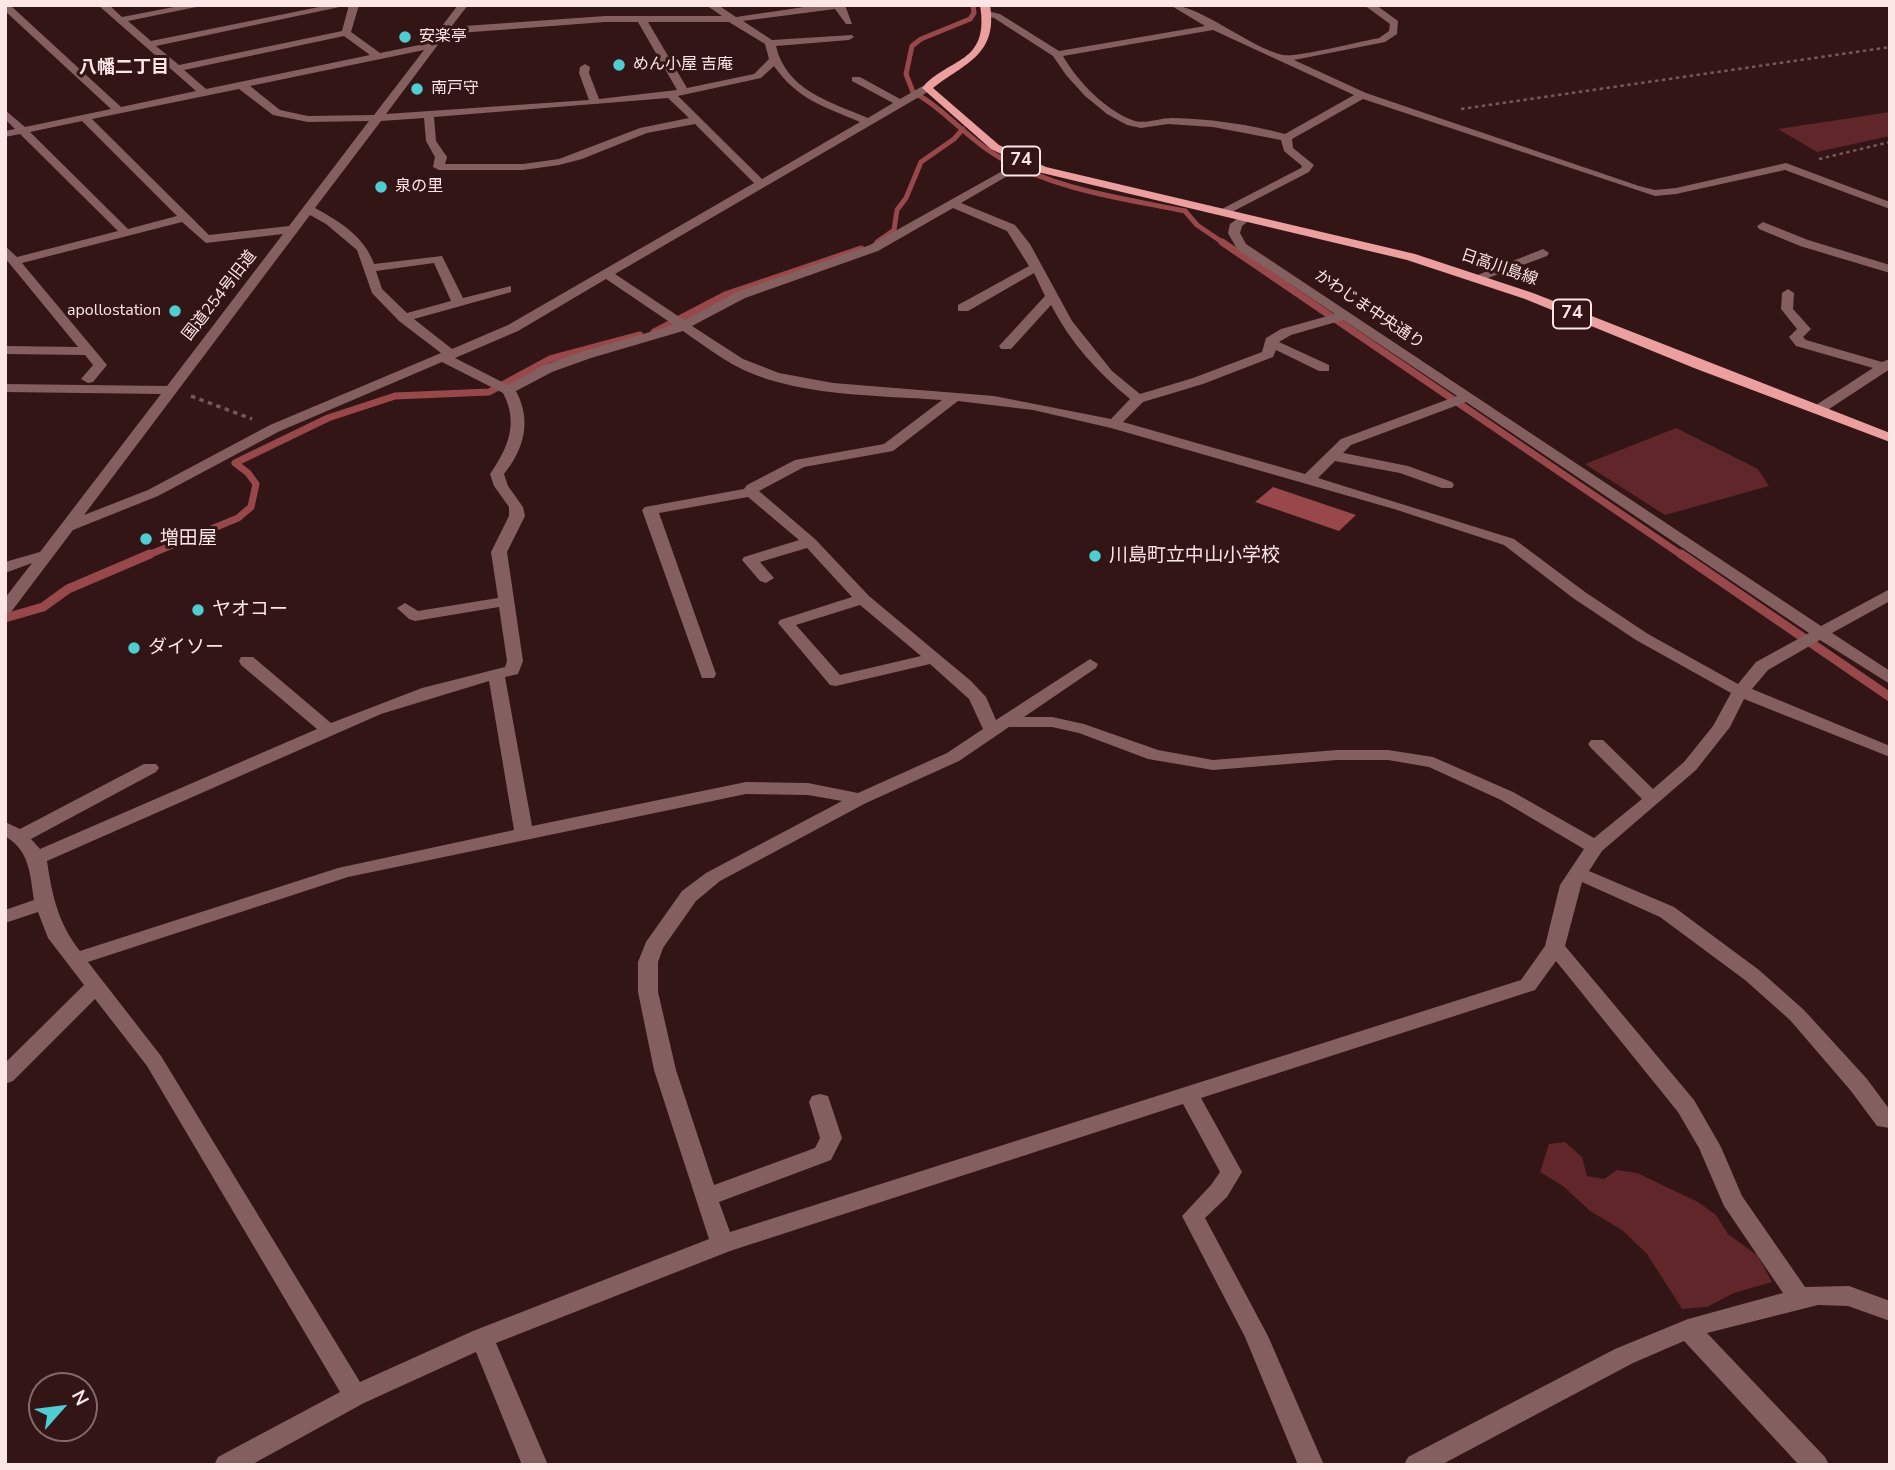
<!DOCTYPE html>
<meta charset="utf-8">
<style>
body{margin:0}
#map{position:relative;width:1895px;height:1470px;overflow:hidden;background:#331516;font-family:"Nunito Sans",sans-serif}
canvas{display:block}
.frame{position:absolute;inset:0;border:7px solid #fde6e6;pointer-events:none}
.north{position:absolute;left:28px;top:1372px;width:70px;height:70px;box-sizing:border-box;background:#331516;border:2px solid #846969;border-radius:50%;rotate:62deg;font-size:19px;font-weight:700;line-height:28px;text-align:center;color:#fde6e6}
.north::after{content:'';display:block;margin:auto;width:24px;height:32px;background:#51ccd1;clip-path:polygon(50% 0,100% 100%,50% 72%,0 100%)}
</style>
<div id="map">
<canvas width="1895" height="1470"></canvas>
<div class="frame"></div>
<div class="north">N</div>
</div>
<script>
const ctx = document.querySelector('canvas').getContext('2d');
ctx.lineJoin = 'round';
function fillPath(path, color) { ctx.fillStyle = color; ctx.fill(path, 'evenodd'); }
function stroke(path, color, width, dash) { ctx.strokeStyle = color; ctx.lineWidth = width; ctx.lineCap = dash ? 'butt' : 'round'; ctx.setLineDash(dash || []); ctx.stroke(path); }
function label(font, color, halo, rows, align = 'center') {
  ctx.font = font + ' "Nunito Sans","Noto Sans JP",sans-serif'; ctx.lineWidth = 6; ctx.setLineDash([]); ctx.textBaseline = 'middle'; ctx.strokeStyle = halo; ctx.fillStyle = color; for (const [text, x, y, turn = 0] of rows) {
    ctx.save(); ctx.translate(x, y); ctx.rotate((+turn || 0) * Math.PI / 180); ctx.textAlign = isNaN(turn) ? turn : align; if (halo) ctx.strokeText(text, 0, 0); ctx.fillText(text, 0, 0); ctx.restore();
  }
}
const green = new Path2D(`
 M 1890,112 L 1890,136 L 1817,152 L 1778,129 Z
 M 1676,428 L 1758,469 L 1769,486 L 1665,515 L 1585,464 Z
 M 1565,1142 L 1582,1157 L 1587,1176 L 1604,1179 L 1617,1170 L 1637,1173 L 1698,1202 L 1716,1215 L 1728,1234 L 1758,1256 L 1772,1282 L 1734,1293 L 1707,1307 L 1682,1309 L 1647,1254 L 1622,1230 L 1590,1211 L 1563,1186 L 1540,1172 L 1549,1144 Z`);
const water = new Path2D(`
 M 1273,487 L 1356,515 L 1339,531 L 1255,502 Z`);
const streamFar2 = new Path2D(`
 M 973,5 L 974,13 L 970,19 L 921,39 L 912,46 L 906,74 L 913,92 C 945,109 968,140 999,157 C 1056,190 1121,198 1185,211 L 1197,225 L 1225,244
 M 877,242 L 894,230 L 897,210 L 906,198 L 921,162 L 954,139 L 963,129`);
const streamFar1 = new Path2D(`
 M 1222,242 L 1683,556
 M 654,332 L 725,295 L 861,249
 M 146,556 L 238,518 L 251,507 L 256,484 L 248,473 L 235,463 L 328,418 L 395,396 L 489,392 L 550,359 L 640,335`);
const stream = new Path2D(`
 M 1681,554 L 1890,697
 M 5,618 L 43,607 L 68,589 L 150,554`);
const pathFar1 = new Path2D(`
 M 1461,109 L 1890,47
 M 1819,159 L 1890,142`);
const path = new Path2D(`
 M 191,396 L 252,419`);
const minor = new Path2D(`
 M 5,5 L 10,5 L 121,107 L 196,91 L 98,5 L 109,5 L 122,17 L 184,5 L 206,5 L 128,21 L 151,41 L 329,5 L 349,5 L 156,46 L 179,65 L 342,31 L 349,5 L 359,5 L 351,32 L 380,53 L 429,43 L 458,5 L 468,5 L 451,27 L 605,16 L 722,16 L 706,5 L 718,5 L 736,17 L 818,5 L 845,5 L 852,24 L 846,24 L 835,9 L 743,21 L 772,40 L 852,35 L 854,37 L 849,40 L 776,46 C 786,90 830,102 868,118 L 893,103 L 852,81 L 852,77 L 860,77 L 900,99 L 923,86 L 931,86 L 931,90 L 615,274 L 684,320 L 737,292 L 870,245 L 1024,159 L 1030,162 L 1028,164 L 961,203 L 1015,225 L 1030,244 L 1072,321 L 1112,371 L 1140,394 L 1193,378 L 1262,352 L 1266,338 L 1281,329 L 1335,314 L 1237,249 L 1228,233 L 1230,224 L 1241,216 L 1249,216 L 1251,219 L 1242,226 L 1240,233 L 1246,244 L 1821,626 L 1890,589 L 1890,601 L 1832,633 L 1890,671 L 1890,684 L 1820,640 L 1768,670 L 1752,689 L 1890,746 L 1890,757 L 1744,699 L 1730,727 L 1696,770 L 1602,851 L 1589,871 L 1674,907 L 1759,970 L 1804,1010 L 1867,1079 L 1890,1110 L 1890,1128 L 1877,1126 L 1851,1091 L 1790,1020 L 1745,980 L 1660,917 L 1582,882 L 1565,946 L 1694,1100 L 1721,1147 L 1742,1196 L 1805,1287 L 1849,1286 L 1890,1301 L 1890,1321 L 1848,1306 L 1818,1305 L 1707,1333 L 1825,1457 L 1829,1465 L 1799,1465 L 1684,1341 L 1633,1363 L 1441,1465 L 1404,1465 L 1408,1457 L 1615,1349 L 1688,1319 L 1783,1293 L 1724,1206 L 1699,1148 L 1678,1112 L 1556,961 L 1535,990 L 1201,1098 L 1242,1172 L 1227,1197 L 1205,1218 L 1268,1336 L 1324,1465 L 1298,1465 L 1245,1337 L 1182,1216 L 1211,1185 L 1220,1172 L 1183,1104 L 730,1251 L 496,1343 L 548,1465 L 522,1465 L 476,1352 L 364,1403 L 251,1465 L 214,1465 L 218,1457 L 340,1392 L 147,1066 L 95,999 L 13,1081 L 5,1084 L 5,1063 L 84,985 L 48,938 L 38,912 L 5,923 L 5,910 L 34,900 C 30,874 30,851 5,836 L 5,822 L 20,829 L 144,764 L 156,764 L 159,768 L 156,772 L 31,839 L 40,849 L 317,729 L 241,665 L 239,661 L 241,657 L 253,657 L 331,723 L 422,688 L 505,667 L 507,661 L 499,607 L 415,621 L 409,619 L 397,608 L 405,603 L 418,611 L 498,598 L 491,552 L 509,516 L 509,507 L 494,486 L 490,474 C 508,448 519,423 503,393 L 442,362 L 280,431 L 158,496 L 73,530 L 11,612 L 5,614 L 5,598 L 32,563 L 5,573 L 5,562 L 40,552 L 161,394 L 5,392 L 5,384 L 167,386 L 283,234 L 206,243 L 182,222 L 22,263 L 107,365 L 93,382 L 88,383 L 81,379 L 93,365 L 85,355 L 5,354 L 5,346 L 78,347 L 5,258 L 5,246 L 17,257 L 118,231 L 20,134 L 5,137 L 5,131 L 15,129 L 5,119 L 5,110 L 25,127 L 111,109 L 5,11 ZM 605,22 L 638,22 L 677,90 L 599,99 L 589,73 L 590,67 L 585,64 L 580,67 L 579,73 L 589,100 L 386,114 L 446,34 ZM 648,22 L 729,22 L 765,44 L 769,59 L 754,74 L 687,88 ZM 344,36 L 370,55 L 206,89 L 184,70 ZM 424,50 L 374,115 L 308,116 L 280,110 L 250,86 ZM 774,66 C 798,100 823,106 860,122 L 762,179 L 678,96 L 761,78 ZM 239,89 L 273,115 L 308,122 L 369,121 L 289,226 L 209,235 L 92,119 ZM 668,98 L 689,118 L 640,128 L 559,159 L 523,164 L 445,164 L 447,157 L 436,141 L 434,117 ZM 424,118 L 426,141 L 435,157 L 433,167 L 439,170 L 523,170 L 559,165 L 582,159 L 647,133 L 695,124 L 754,183 L 508,325 L 452,349 L 414,319 L 511,292 L 511,286 L 463,298 L 442,256 L 374,264 C 365,237 339,221 315,208 L 381,121 ZM 82,121 L 177,216 L 128,229 L 30,132 ZM 953,208 L 1007,231 L 1029,266 L 958,305 L 958,311 L 968,311 L 1034,273 L 1045,296 L 999,346 L 1001,349 L 1011,349 L 1051,305 C 1070,342 1098,373 1130,399 L 1111,419 L 994,396 L 833,383 L 779,373 L 743,359 L 692,326 L 745,298 L 878,251 ZM 310,215 L 326,224 L 357,250 L 372,293 L 399,321 L 441,353 L 270,425 L 148,490 L 84,515 ZM 434,263 L 451,301 L 407,313 L 382,289 L 376,271 ZM 606,279 L 674,325 L 581,352 L 542,366 L 508,385 L 455,358 L 518,331 ZM 1343,320 L 1457,396 L 1341,439 L 1305,474 L 1123,422 L 1143,402 L 1203,384 L 1273,357 L 1276,350 L 1319,371 L 1329,371 L 1329,365 L 1279,342 L 1291,335 ZM 683,331 C 699,342 715,354 732,364 C 790,397 877,395 942,400 L 884,444 L 795,460 L 747,485 L 744,489 L 645,507 L 642,510 L 702,678 L 714,678 L 716,674 L 659,513 L 748,497 L 799,540 L 744,557 L 742,560 L 760,581 L 766,583 L 774,578 L 760,562 L 807,548 L 852,597 L 780,620 L 778,623 L 830,685 L 836,686 L 930,664 L 969,699 L 983,729 L 947,753 L 858,793 L 808,783 L 746,782 L 532,826 L 505,677 L 518,674 L 523,661 L 507,552 L 525,516 L 523,507 L 508,486 L 504,474 C 524,449 532,421 516,391 L 552,372 L 591,358 ZM 958,401 L 1033,410 L 1111,428 L 1394,509 L 1504,545 L 1573,598 L 1636,640 L 1731,693 L 1713,726 L 1684,762 L 1653,789 L 1603,740 L 1591,740 L 1588,744 L 1591,748 L 1642,799 L 1594,838 L 1513,792 L 1433,757 L 1388,750 L 1337,750 L 1213,760 L 1158,750 L 1084,724 L 1052,717 L 1024,717 L 1096,668 L 1098,664 L 1090,659 L 996,720 L 986,697 L 971,681 L 869,596 L 815,539 L 759,491 L 804,467 L 893,451 ZM 1466,402 L 1809,633 L 1756,662 L 1738,684 L 1648,634 L 1585,592 L 1514,539 L 1318,478 L 1335,461 L 1400,473 L 1442,488 L 1452,488 L 1454,485 L 1452,482 L 1408,466 L 1343,453 L 1351,445 ZM 860,605 L 921,656 L 840,675 L 796,625 ZM 489,681 L 514,830 L 338,868 L 80,951 C 58,923 52,895 47,861 L 381,714 ZM 1009,727 L 1052,727 L 1079,733 L 1148,759 L 1213,770 L 1337,760 L 1388,760 L 1429,767 L 1501,800 L 1584,849 L 1560,885 L 1545,946 L 1521,980 L 730,1232 L 719,1202 L 831,1160 L 842,1138 L 828,1096 L 820,1094 L 812,1096 L 809,1102 L 820,1138 L 815,1148 L 714,1185 L 676,1070 L 658,992 L 658,962 L 663,948 L 696,901 L 720,881 L 866,803 L 959,761 ZM 746,794 L 808,795 L 842,801 L 706,873 L 682,891 L 646,942 L 638,962 L 638,992 L 654,1070 L 709,1239 L 473,1331 L 360,1382 L 161,1056 L 88,962 L 348,877 Z
 M 1170,5 C 1201,5 1250,48 1283,55 C 1295,58 1362,41 1379,38 L 1389,31 L 1390,24 L 1364,5 L 1376,5 L 1398,21 L 1397,34 L 1385,42 L 1294,60 L 1366,93 L 1639,186 L 1655,190 L 1676,188 L 1786,163 L 1890,202 L 1890,209 L 1785,170 L 1676,194 L 1655,196 L 1363,99 L 1292,139 L 1293,148 L 1314,165 L 1309,172 L 1226,215 L 1218,215 L 1218,211 L 1301,168 L 1302,166 L 1284,151 L 1281,140 L 1213,127 L 1168,124 L 1141,128 L 1127,125 L 1107,114 L 1085,96 L 1066,75 L 1053,56 L 994,18 L 982,14 L 987,11 L 1000,14 L 1059,51 L 1205,26 ZM 1213,30 L 1354,95 L 1285,134 C 1248,124 1210,119 1172,118 C 1160,118 1146,124 1135,121 C 1107,112 1077,81 1063,56 Z
 M 1763,222 L 1808,240 L 1890,265 L 1890,273 L 1800,246 L 1759,229 L 1757,226 Z
 M 1543,249 L 1549,253 L 1547,256 L 1480,281 L 1472,281 L 1470,278 Z
 M 1788,289 L 1794,293 L 1793,309 L 1811,329 L 1803,337 L 1806,340 L 1882,362 L 1890,359 L 1890,369 L 1823,413 L 1813,413 L 1813,407 L 1873,368 L 1796,346 L 1789,337 L 1797,329 L 1781,309 L 1782,293 Z`);
const major = new Path2D(`
 M 980,5 L 990,5 C 998,55 965,63 933,88 L 999,145 L 1046,167 L 1415,254 L 1533,293 L 1890,433 L 1890,442 L 1694,368 L 1525,299 L 1407,260 L 1038,172 L 991,149 L 922,88 C 948,57 990,65 980,5 Z`);
const markers = [
 [405,37,7,"#51ccd1"],
 [619,65,7,"#51ccd1"],
 [417,89,7,"#51ccd1"],
 [381,187,7,"#51ccd1"],
 [175,311,7,"#51ccd1"],
 [146,539,7,"#51ccd1"],
 [1095,556,7,"#51ccd1"],
 [198,610,7,"#51ccd1"],
 [134,648,7,"#51ccd1"]
];
const farPoinames = [
 ["安楽亭",419,37],
 ["めん小屋 吉庵",633,65],
 ["南戸守",431,89],
 ["泉の里",395,187],
 ["apollostation",161,311,"right"]
];
const farStreetnames = [
 ["日高川島線",1499,268,19],
 ["国道254号旧道",220,296,-52],
 ["かわじま中央通り",1369,310,34]
];
const farNeighbourhoodnames = [
 ["八幡二丁目",124,69]
];
const shields = [
 [1021,161,38],
 [1572,314,38]
];
const shieldNames = [
 ["74",1021,161],
 ["74",1572,314]
];
const poiNames = [
 ["増田屋",160,539],
 ["川島町立中山小学校",1109,556],
 ["ヤオコー",212,610],
 ["ダイソー",148,648]
];
fillPath(green, '#60262a');
fillPath(water, '#98484b');
stroke(streamFar2, '#98484b', 5);
stroke(streamFar1, '#98484b', 7);
stroke(stream, '#98484b', 9);
stroke(pathFar1, '#75595a', 2.5, [3.5, 3.5]);
stroke(path, '#75595a', 3.5, [4.5, 4.5]);
fillPath(minor, '#845f5f');
fillPath(major, '#eb9f9f');
for (const [x, y, r, color] of markers) { const dot = new Path2D(); dot.arc(x, y, r, 0, 2 * Math.PI); ctx.fillStyle = color; ctx.fill(dot); stroke(dot, '#331516', 2.5); }
label('16px', '#fde6e6', '#331516', farPoinames, 'left');
label('16px', '#fde6e6', '#331516', farStreetnames);
label('bold 18px', '#fde6e6', '#331516', farNeighbourhoodnames);
for (const [x, y, w] of shields) { const box = new Path2D(); box.roundRect(x - w / 2, y - 14.5, w, 29, 5); ctx.fillStyle = '#331516'; ctx.fill(box); stroke(box, '#fde6e6', 2); }
label('bold 18px', '#fde6e6', null, shieldNames);
label('19px', '#fde6e6', '#331516', poiNames, 'left');
</script>
